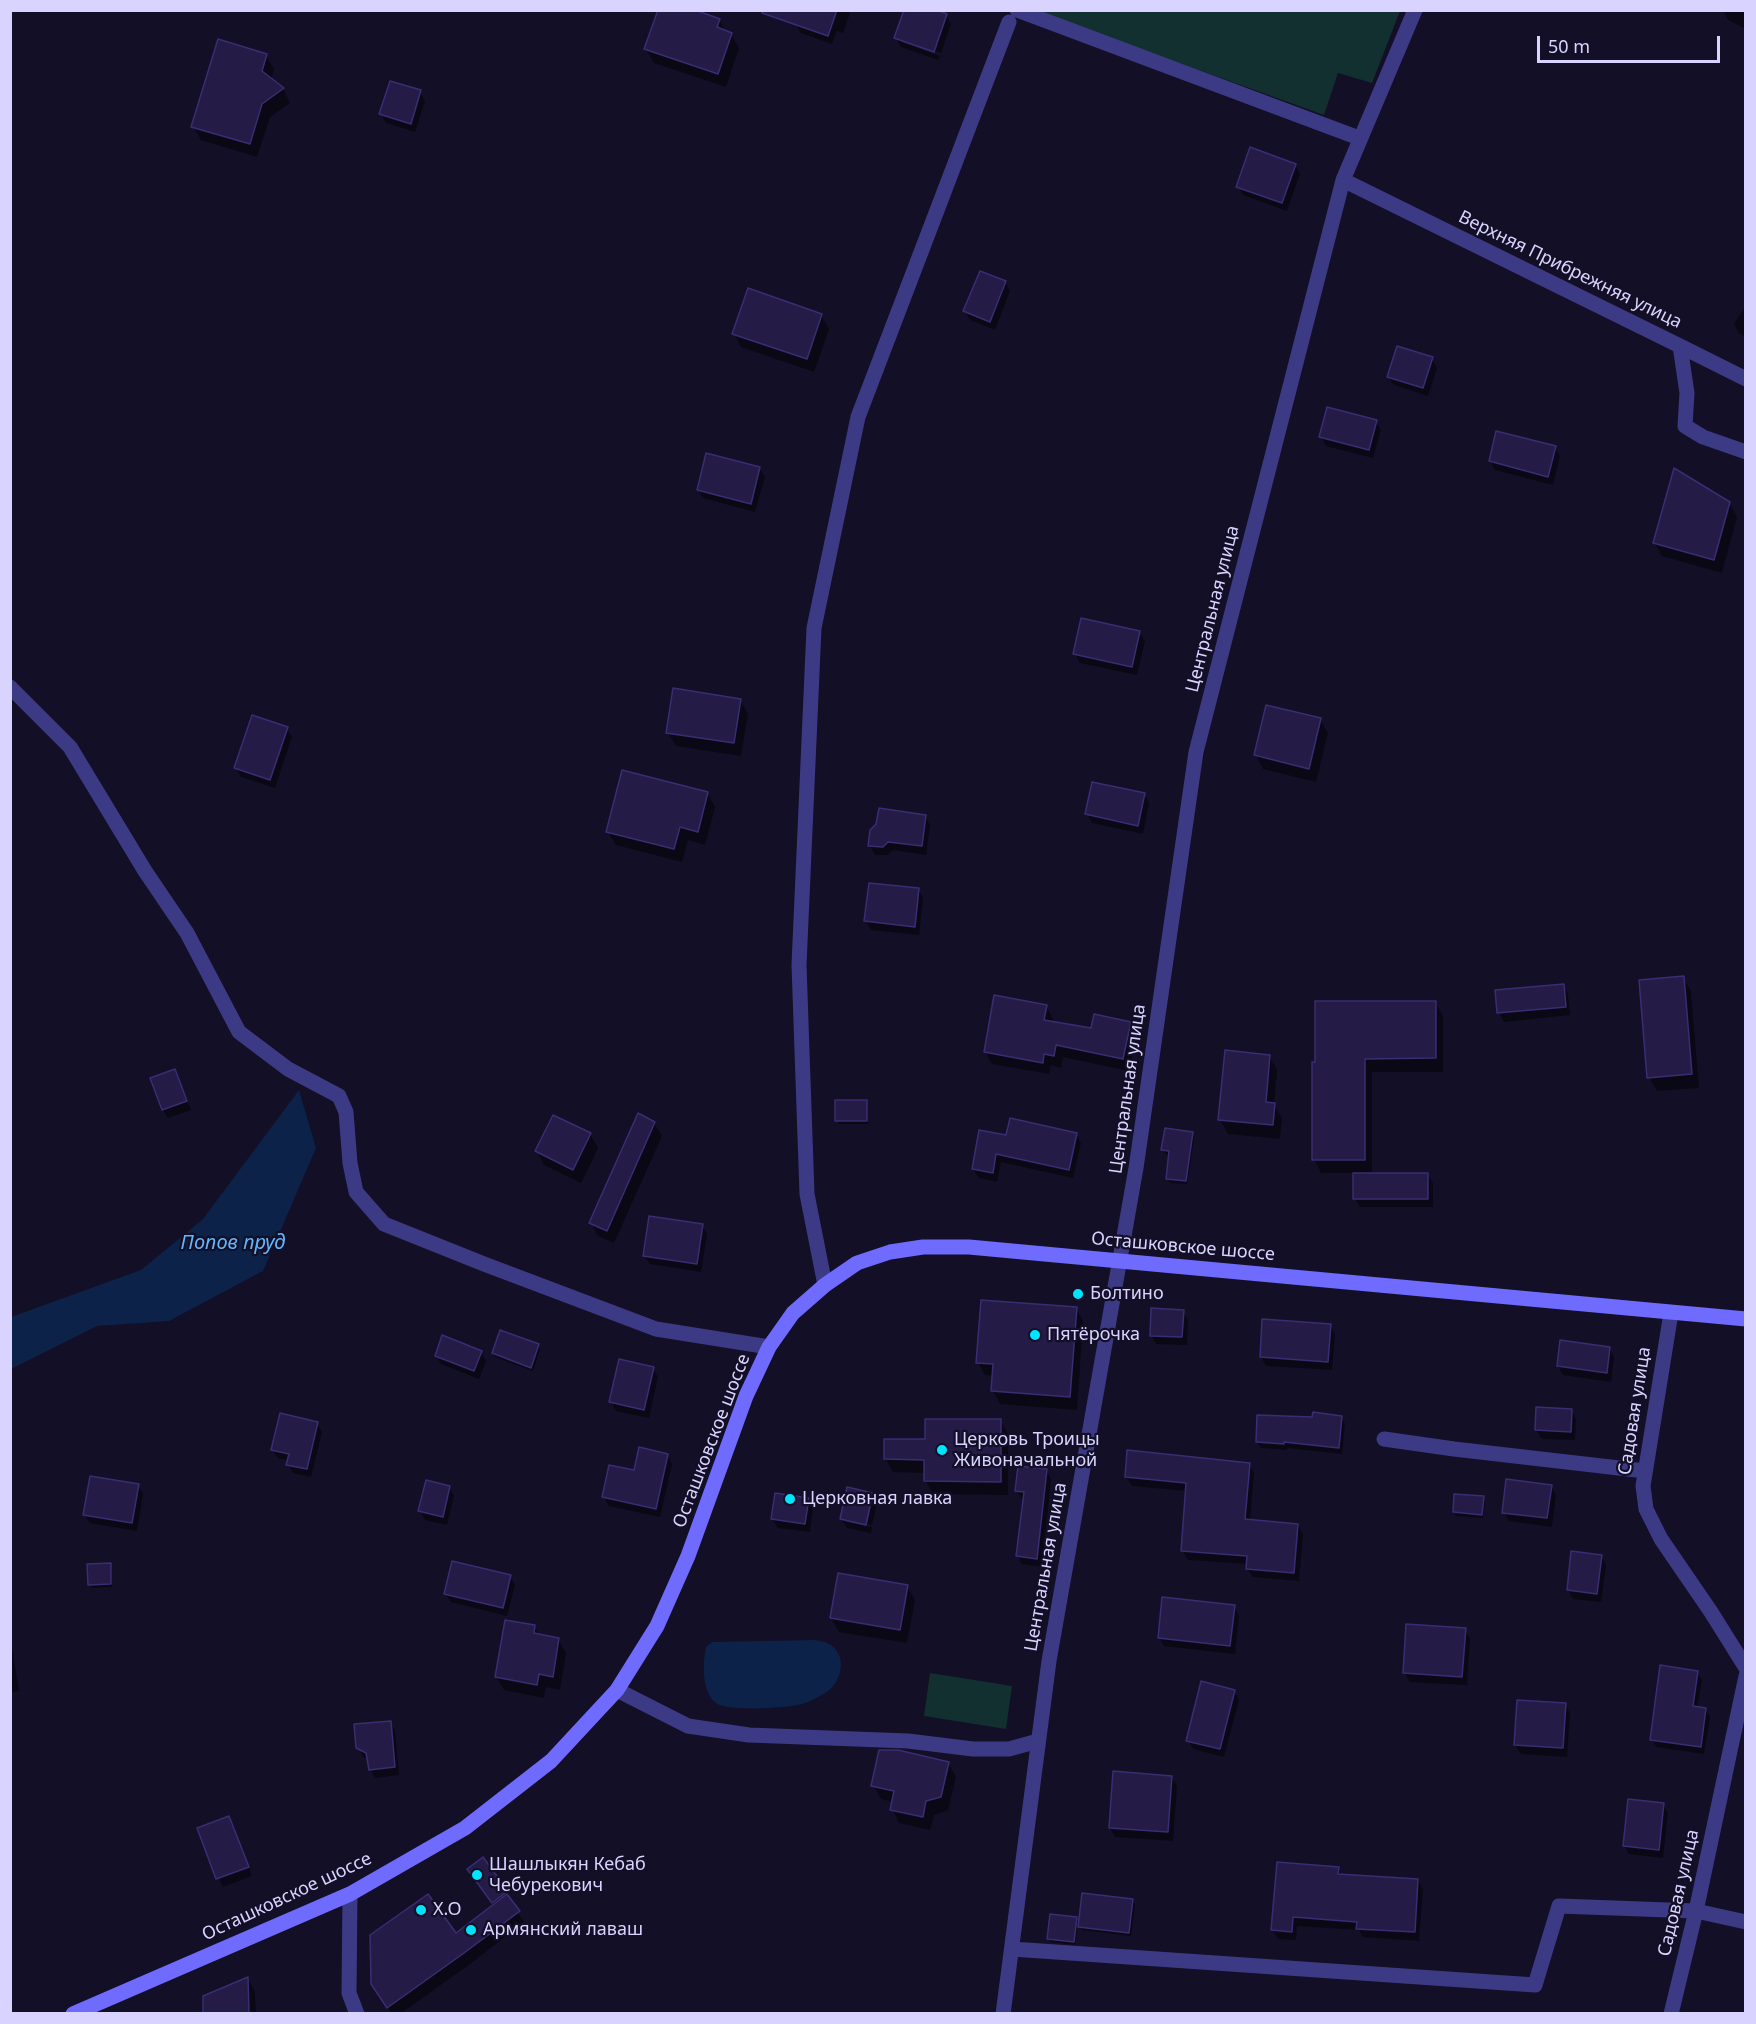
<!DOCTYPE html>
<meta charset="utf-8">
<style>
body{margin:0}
#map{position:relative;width:1756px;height:2024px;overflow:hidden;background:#130f26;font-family:"Noto Sans",sans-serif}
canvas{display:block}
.frame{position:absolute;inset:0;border:12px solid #d9d4ff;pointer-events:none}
.scale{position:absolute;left:1537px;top:36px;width:183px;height:27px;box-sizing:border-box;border:3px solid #d9d4ff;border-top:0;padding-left:8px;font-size:18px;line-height:21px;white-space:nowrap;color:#d9d4ff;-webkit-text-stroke:4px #130f26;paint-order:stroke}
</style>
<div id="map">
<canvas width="1756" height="2024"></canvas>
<div class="frame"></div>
<div class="scale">50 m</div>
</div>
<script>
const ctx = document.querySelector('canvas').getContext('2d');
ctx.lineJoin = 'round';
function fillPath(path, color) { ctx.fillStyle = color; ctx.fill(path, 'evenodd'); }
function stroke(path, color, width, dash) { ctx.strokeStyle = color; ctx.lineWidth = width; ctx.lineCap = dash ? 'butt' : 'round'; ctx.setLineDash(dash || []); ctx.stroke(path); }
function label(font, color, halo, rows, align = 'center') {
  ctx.font = font + ' "Noto Sans",sans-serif'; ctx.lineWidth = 4.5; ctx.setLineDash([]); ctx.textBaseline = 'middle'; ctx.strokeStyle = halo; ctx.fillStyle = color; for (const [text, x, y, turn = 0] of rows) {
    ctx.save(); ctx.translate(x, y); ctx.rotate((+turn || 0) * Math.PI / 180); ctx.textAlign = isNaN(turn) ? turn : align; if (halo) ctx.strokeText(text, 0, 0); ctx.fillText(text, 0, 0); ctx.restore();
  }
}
const green = new Path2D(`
 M 1035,11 L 1400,11 L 1372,83 L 1338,73 L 1324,115 Z
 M 930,1673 L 1012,1686 L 1006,1729 L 924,1716 Z`);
const water = new Path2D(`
 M 299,1090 L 316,1148 L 263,1271 L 169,1321 L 97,1326 L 11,1369 L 11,1317 L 141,1270 L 203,1219 Z
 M 814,1640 C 818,1641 824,1641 827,1643 C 848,1652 843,1681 827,1692 C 820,1696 810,1702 802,1704 C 787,1708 728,1712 716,1703 C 701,1692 703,1662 706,1647 L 712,1642 Z`);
const shadow = new Path2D(`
 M 801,10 L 851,10 L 843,33 L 837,31 L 832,44 L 801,33 L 796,25 Z
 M 1723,10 L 1746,10 L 1746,29 L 1728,20 Z
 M 946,15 L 951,24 L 941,53 L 901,39 L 901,42 L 940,56 L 938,60 L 901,47 L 896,38 Z
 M 719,20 L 726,32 L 731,34 L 739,48 L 726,87 L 654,63 L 646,49 Z
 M 266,56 L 274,69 L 271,80 L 283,89 L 290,103 L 270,117 L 257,157 L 201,140 L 193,126 Z
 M 420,92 L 425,101 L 415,132 L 386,123 L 381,114 Z
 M 1295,165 L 1300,174 L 1287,211 L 1243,195 L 1238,186 Z
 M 1005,282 L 1010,291 L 995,330 L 970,320 L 965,311 Z
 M 1746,306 L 1746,337 L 1739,333 L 1734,324 Z
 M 821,315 L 829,329 L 814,372 L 741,347 L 734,333 Z
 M 1432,359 L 1437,368 L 1428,396 L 1394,385 L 1388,377 Z
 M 1376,421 L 1381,430 L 1373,458 L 1326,446 L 1321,437 Z
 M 1555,447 L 1560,456 L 1553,485 L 1495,470 L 1490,461 Z
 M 759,468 L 765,477 L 755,512 L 703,498 L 698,489 Z
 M 1729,503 L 1737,517 L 1722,573 L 1662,556 L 1654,542 Z
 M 1139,632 L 1145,641 L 1137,675 L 1080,663 L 1075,654 Z
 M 740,700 L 748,714 L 741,756 L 676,746 L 668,733 Z
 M 1320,720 L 1328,733 L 1316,782 L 1263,769 L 1256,755 Z
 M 287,728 L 292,737 L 275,788 L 241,777 L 236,768 Z
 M 707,793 L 715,807 L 705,845 L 688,840 L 682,862 L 616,845 L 608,832 Z
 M 1144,794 L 1149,803 L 1143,834 L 1092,823 L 1087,814 Z
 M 925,816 L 930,825 L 926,855 L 893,850 L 888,855 L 875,855 L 870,846 Z
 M 918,889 L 923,898 L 919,935 L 871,930 L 866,921 Z
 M 1683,978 L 1691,991 L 1699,1088 L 1657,1091 L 1649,1077 Z
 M 1563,985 L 1568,994 L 1570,1015 L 1504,1022 L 1499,1013 Z
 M 1435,1002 L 1443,1016 L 1443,1072 L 1372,1072 L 1372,1175 L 1428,1175 L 1433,1183 L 1433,1207 L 1360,1207 L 1355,1199 L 1355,1173 L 1321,1173 L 1314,1159 L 1316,1064 Z
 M 1046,1006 L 1053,1019 L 1053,1023 L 1093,1030 L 1130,1023 L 1137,1035 L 1129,1071 L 1063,1057 L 1061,1068 L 1051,1065 L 1049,1074 L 992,1064 L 985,1051 Z
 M 1269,1056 L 1277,1070 L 1274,1105 L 1282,1118 L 1280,1139 L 1228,1134 L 1220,1120 Z
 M 175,1071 L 191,1110 L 168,1118 L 163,1110 Z
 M 866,1101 L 868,1105 L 868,1124 L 839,1124 L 837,1121 Z
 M 654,1123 L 662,1136 L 614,1243 L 598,1236 L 591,1223 Z
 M 590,1134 L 598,1148 L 581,1183 L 544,1165 L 537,1151 Z
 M 1076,1134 L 1081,1143 L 1073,1178 L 1001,1162 L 997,1182 L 979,1178 L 973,1169 L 1008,1136 Z
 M 1192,1134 L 1194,1138 L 1187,1184 L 1170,1183 L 1168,1179 L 1170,1155 L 1165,1154 L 1163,1150 Z
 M 702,1226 L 707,1234 L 701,1272 L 650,1264 L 644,1256 Z
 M 1076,1308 L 1083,1321 L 1077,1410 L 1000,1404 L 993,1391 L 994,1376 L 985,1375 L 978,1362 Z
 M 1183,1311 L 1188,1320 L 1187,1345 L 1156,1344 L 1151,1335 Z
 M 1330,1325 L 1335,1334 L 1332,1370 L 1266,1366 L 1261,1357 Z
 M 538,1346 L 540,1350 L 533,1371 L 495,1357 L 493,1353 Z
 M 1609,1348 L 1614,1357 L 1611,1382 L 1563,1375 L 1558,1366 Z
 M 481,1352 L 486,1361 L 479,1379 L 441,1364 L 436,1356 Z
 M 653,1368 L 658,1377 L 649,1418 L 616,1411 L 611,1402 Z
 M 1571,1410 L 1576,1419 L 1575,1440 L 1542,1439 L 1536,1430 Z
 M 1341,1417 L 1345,1424 L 1342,1454 L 1287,1448 L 1287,1450 L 1261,1448 L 1257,1442 L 1314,1419 Z
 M 1000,1420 L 1008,1434 L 1008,1495 L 933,1494 L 926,1481 L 926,1473 L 893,1472 L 885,1458 L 926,1441 Z
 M 317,1423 L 322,1432 L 311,1477 L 293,1473 L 288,1464 L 289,1461 L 278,1458 L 272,1450 Z
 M 667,1455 L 672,1464 L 660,1517 L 609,1506 L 604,1497 L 635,1472 Z
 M 1249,1464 L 1254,1473 L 1250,1521 L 1298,1525 L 1303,1534 L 1299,1581 L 1253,1577 L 1247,1568 L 1248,1564 L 1188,1560 L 1183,1551 L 1187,1491 L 1132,1486 L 1126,1477 Z
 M 1046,1470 L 1051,1479 L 1042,1567 L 1022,1564 L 1017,1555 L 1025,1500 L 1022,1499 L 1017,1491 Z
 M 138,1486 L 143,1494 L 137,1531 L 90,1523 L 84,1514 Z
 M 1551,1486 L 1556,1495 L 1552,1527 L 1509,1521 L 1504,1512 Z
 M 449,1487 L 454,1496 L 447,1525 L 425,1520 L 420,1511 Z
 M 872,1494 L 877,1503 L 872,1525 L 846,1519 L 846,1522 L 872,1527 L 871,1533 L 847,1528 L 841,1519 Z
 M 1483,1498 L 1485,1502 L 1483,1518 L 1456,1516 L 1454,1512 Z
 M 808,1500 L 813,1508 L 810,1532 L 778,1528 L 772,1519 Z
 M 1601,1556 L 1606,1565 L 1601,1602 L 1573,1599 L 1568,1590 Z
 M 110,1565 L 112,1569 L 112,1587 L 92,1588 L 90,1584 Z
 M 510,1576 L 515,1585 L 507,1616 L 451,1602 L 445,1594 Z
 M 907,1586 L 915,1600 L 907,1643 L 839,1632 L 831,1618 Z
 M 1234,1606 L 1239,1615 L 1235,1654 L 1164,1646 L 1159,1637 Z
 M 534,1627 L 540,1636 L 558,1639 L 566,1653 L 560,1690 L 546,1687 L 544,1698 L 504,1690 L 496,1676 Z
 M 1465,1630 L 1470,1639 L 1467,1685 L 1410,1682 L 1405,1673 Z
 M 10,1648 L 13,1653 L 19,1691 L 10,1692 Z
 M 1697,1673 L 1702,1680 L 1697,1708 L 1705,1709 L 1710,1717 L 1704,1754 L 1656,1747 L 1652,1740 Z
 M 1234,1691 L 1239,1700 L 1224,1757 L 1193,1749 L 1188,1740 Z
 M 1565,1704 L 1570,1713 L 1567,1757 L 1521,1754 L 1515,1745 Z
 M 390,1723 L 395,1731 L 399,1775 L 375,1778 L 370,1769 L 369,1760 L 363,1757 L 358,1747 Z
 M 948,1763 L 956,1777 L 948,1810 L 934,1815 L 930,1830 L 899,1823 L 892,1809 L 893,1802 L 881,1799 L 873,1785 Z
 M 1171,1777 L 1177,1786 L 1173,1841 L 1115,1837 L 1110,1828 Z
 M 1663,1804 L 1668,1813 L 1663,1858 L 1629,1854 L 1624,1845 Z
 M 229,1817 L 252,1876 L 223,1887 L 199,1829 Z
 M 483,1859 L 507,1892 L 509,1896 L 507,1897 L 524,1922 L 470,1964 L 400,2014 L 392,2014 L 379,1995 L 494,1906 L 471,1873 Z
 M 1338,1869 L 1342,1876 L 1418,1880 L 1423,1889 L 1419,1941 L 1363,1937 L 1359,1930 L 1297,1926 L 1296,1940 L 1278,1939 L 1273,1930 Z
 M 1132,1900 L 1135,1904 L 1131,1936 L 1082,1930 L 1078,1923 L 1075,1945 L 1051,1942 L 1048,1938 L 1076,1918 L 1080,1925 Z
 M 248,1979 L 255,1992 L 256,2014 L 205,2014 L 204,1997 Z`);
const building = new Path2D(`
 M 658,10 L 695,10 L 720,19 L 717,27 L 732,33 L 718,74 L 644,49 Z
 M 763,10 L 837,10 L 828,36 L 762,13 Z
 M 904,10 L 937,10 L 947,14 L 934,52 L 894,38 Z
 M 218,39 L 267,54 L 262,71 L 284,88 L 262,104 L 250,144 L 191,127 Z
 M 390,81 L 421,90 L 411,124 L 379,114 Z
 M 1250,147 L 1296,164 L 1282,203 L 1236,187 Z
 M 980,271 L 1006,281 L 990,322 L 963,311 Z
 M 748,288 L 822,314 L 807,359 L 732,334 Z
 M 1397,346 L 1433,357 L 1423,388 L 1387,377 Z
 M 1327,407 L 1377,420 L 1369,450 L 1319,437 Z
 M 1496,431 L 1556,446 L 1548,477 L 1489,461 Z
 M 706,453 L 760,467 L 751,504 L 697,490 Z
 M 1674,468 L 1730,502 L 1714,560 L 1653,543 Z
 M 1081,618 L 1140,631 L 1132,667 L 1073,654 Z
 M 673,688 L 741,699 L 734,743 L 666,733 Z
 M 1266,705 L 1321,718 L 1309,769 L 1254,755 Z
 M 252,715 L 288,727 L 270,780 L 234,768 Z
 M 622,770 L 708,792 L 698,832 L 680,827 L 674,849 L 606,832 Z
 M 1092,782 L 1145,793 L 1138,826 L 1085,814 Z
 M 879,808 L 926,815 L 922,846 L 888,842 L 883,847 L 868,846 L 870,830 L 876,824 Z
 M 869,883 L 919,888 L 915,927 L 864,921 Z
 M 1684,976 L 1692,1074 L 1647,1078 L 1639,980 Z
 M 1564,984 L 1566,1007 L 1497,1013 L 1495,990 Z
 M 994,995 L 1047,1005 L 1044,1020 L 1091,1028 L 1094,1014 L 1131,1022 L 1123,1059 L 1056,1045 L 1054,1056 L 1044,1054 L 1043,1063 L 984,1052 Z
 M 1315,1001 L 1436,1001 L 1436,1058 L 1365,1059 L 1365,1160 L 1312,1160 L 1312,1062 L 1315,1062 Z
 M 1225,1050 L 1270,1055 L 1266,1102 L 1275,1103 L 1273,1125 L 1218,1120 Z
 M 175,1069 L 187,1101 L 162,1110 L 150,1078 Z
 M 835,1100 L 867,1100 L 867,1121 L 835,1121 Z
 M 638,1113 L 655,1122 L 607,1231 L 589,1223 Z
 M 553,1115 L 591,1133 L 573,1170 L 535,1151 Z
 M 1010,1118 L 1077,1133 L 1069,1170 L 996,1154 L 993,1173 L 972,1169 L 979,1130 L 1006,1135 Z
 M 1165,1128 L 1193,1132 L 1186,1181 L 1166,1179 L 1169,1151 L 1161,1150 Z
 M 1353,1173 L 1428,1173 L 1428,1199 L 1353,1199 Z
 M 649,1216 L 703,1224 L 697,1264 L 643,1256 Z
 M 981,1300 L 1077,1307 L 1070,1397 L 991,1391 L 993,1364 L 976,1363 Z
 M 1151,1308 L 1184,1310 L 1182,1337 L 1150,1336 Z
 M 1262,1319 L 1331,1324 L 1328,1362 L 1260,1357 Z
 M 500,1330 L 539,1344 L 531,1368 L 492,1353 Z
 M 442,1335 L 482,1351 L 474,1371 L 435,1356 Z
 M 1560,1340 L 1610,1347 L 1607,1373 L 1557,1366 Z
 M 619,1359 L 654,1367 L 644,1410 L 609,1402 Z
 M 1536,1407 L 1572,1409 L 1571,1432 L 1535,1430 Z
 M 1313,1412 L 1342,1416 L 1339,1448 L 1284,1442 L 1284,1444 L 1256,1442 L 1257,1415 L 1312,1417 Z
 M 280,1413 L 318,1422 L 307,1469 L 286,1465 L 289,1454 L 271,1450 Z
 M 925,1419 L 1001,1419 L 1001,1482 L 924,1481 L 924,1460 L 884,1459 L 884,1439 L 925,1439 Z
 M 639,1447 L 668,1454 L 656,1509 L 602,1497 L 609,1465 L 634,1470 Z
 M 1127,1450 L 1250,1463 L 1245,1519 L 1298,1524 L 1294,1573 L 1246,1569 L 1247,1556 L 1181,1551 L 1186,1483 L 1125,1477 Z
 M 1018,1466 L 1047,1469 L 1037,1559 L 1016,1556 L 1024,1492 L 1015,1491 Z
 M 90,1476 L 139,1484 L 132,1523 L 83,1515 Z
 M 1506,1479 L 1552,1485 L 1547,1518 L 1502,1513 Z
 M 426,1480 L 450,1486 L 443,1517 L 418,1511 Z
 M 847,1487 L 873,1493 L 866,1525 L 840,1519 Z
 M 775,1493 L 809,1498 L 805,1524 L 771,1519 Z
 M 1454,1494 L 1484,1496 L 1482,1515 L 1453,1512 Z
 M 1571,1551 L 1602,1555 L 1597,1594 L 1567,1590 Z
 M 452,1561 L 511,1575 L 503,1608 L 444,1594 Z
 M 111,1563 L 111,1584 L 88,1585 L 87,1564 Z
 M 838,1573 L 908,1585 L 900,1630 L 830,1618 Z
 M 1162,1597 L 1235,1605 L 1230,1646 L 1158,1638 Z
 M 505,1620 L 535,1625 L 534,1633 L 559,1638 L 553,1677 L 539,1674 L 537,1685 L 495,1677 Z
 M 1406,1624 L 1466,1628 L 1462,1677 L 1403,1673 Z
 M 1660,1665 L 1698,1671 L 1693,1706 L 1706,1708 L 1701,1747 L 1650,1740 Z
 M 1201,1681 L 1235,1690 L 1220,1749 L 1186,1741 Z
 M 1517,1700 L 1566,1703 L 1563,1748 L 1514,1745 Z
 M 391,1721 L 395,1767 L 369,1770 L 366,1753 L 356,1748 L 354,1724 Z
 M 879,1750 L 898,1750 L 949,1762 L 941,1797 L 926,1801 L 923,1817 L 890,1810 L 894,1791 L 871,1786 Z
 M 1113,1771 L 1172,1776 L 1168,1832 L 1109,1828 Z
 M 1628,1799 L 1664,1803 L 1659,1850 L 1623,1846 Z
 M 229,1816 L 249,1867 L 216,1879 L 197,1828 Z
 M 483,1857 L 508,1891 L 492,1903 L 467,1869 Z
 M 1277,1862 L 1339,1867 L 1338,1874 L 1418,1879 L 1415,1932 L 1356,1929 L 1357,1922 L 1293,1917 L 1292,1932 L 1271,1930 Z
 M 1082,1893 L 1133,1899 L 1129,1933 L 1078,1927 Z
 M 428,1894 L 456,1933 L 507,1894 L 520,1911 L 464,1953 L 387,2008 L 371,1984 L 370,1935 Z
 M 1050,1914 L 1077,1917 L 1074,1942 L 1047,1939 Z
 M 248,1977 L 249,2013 L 203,2013 L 203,1996 Z`);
const minor = new Path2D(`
 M 1017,10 L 1359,138
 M 1343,180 L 1680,346 L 1687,393 L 1685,426 L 1703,437 L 1746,452
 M 1680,346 L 1746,379
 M 10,687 L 70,747 L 145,871 L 187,933 L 239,1032 L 288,1069 L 339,1096 L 346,1112 L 350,1163 L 356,1192 L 384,1224 L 484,1264 L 656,1329 L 769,1347
 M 825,1285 L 807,1194 L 799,965 L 814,628 L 858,417 L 1009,22
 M 1671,1313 L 1643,1486 L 1646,1509 L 1661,1539 L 1711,1612 L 1746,1668
 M 1384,1439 L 1454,1449 L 1645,1471
 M 617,1690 L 688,1726 L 749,1735 L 908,1741 L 973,1749 L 1009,1749 L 1038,1741
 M 350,1894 L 349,1993 L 357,2014
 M 1012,1949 L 1535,1985 L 1559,1906 L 1696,1911 L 1746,1922
 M 1003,2014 L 1049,1661 L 1136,1168 L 1196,752 L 1343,180 L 1415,10
 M 1671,2014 L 1696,1911 L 1746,1676`);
const secondary = new Path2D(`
 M 73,2014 L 350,1894 L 465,1828 L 551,1761 L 617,1690 L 657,1626 L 688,1556 L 746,1396 L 769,1347 L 793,1313 L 825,1285 L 857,1263 L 890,1252 L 923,1247 L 969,1247 L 1746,1319`);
const markers = [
 [1078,1294,6,"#00e5ff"],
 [1035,1335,6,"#00e5ff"],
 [942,1450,6,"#00e5ff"],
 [790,1499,6,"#00e5ff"],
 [477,1875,6,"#00e5ff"],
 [421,1910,6,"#00e5ff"],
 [471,1930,6,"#00e5ff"]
];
const streetNames = [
 ["Верхняя Прибрежняя улица",1570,270,26],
 ["Центральная улица",1213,609,-76],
 ["Центральная улица",1128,1089,-82],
 ["Осташковское шоссе",1183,1247,5],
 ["Садовая улица",1635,1411,-81],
 ["Осташковское шоссе",712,1441,-69],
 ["Центральная улица",1046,1567,-80],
 ["Садовая улица",1679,1893,-77],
 ["Осташковское шоссе",287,1897,-25]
];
const poiNames = [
 ["Болтино",1090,1294],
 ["Пятёрочка",1047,1335],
 ["Церковь Троицы",954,1440],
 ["Живоначальной",954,1461],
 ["Церковная лавка",802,1499],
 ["Шашлыкян Кебаб",489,1865],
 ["Чебурекович",489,1886],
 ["X.O",433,1910],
 ["Армянский лаваш",483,1930]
];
const waterNames = [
 ["Попов пруд",233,1243]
];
fillPath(green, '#12302f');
fillPath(water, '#0c2248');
fillPath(shadow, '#0007');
fillPath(building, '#241b47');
stroke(building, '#3b2d73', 1.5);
stroke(minor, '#3d3a85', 15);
stroke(secondary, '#6f6bff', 15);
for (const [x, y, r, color] of markers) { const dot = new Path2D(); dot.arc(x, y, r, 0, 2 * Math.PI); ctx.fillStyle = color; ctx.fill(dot); stroke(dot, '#130f26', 2); }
label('18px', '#d9d4ff', '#130f26', streetNames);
label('18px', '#d9d4ff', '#130f26', poiNames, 'left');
label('italic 20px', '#62b6ff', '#130f26', waterNames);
</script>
